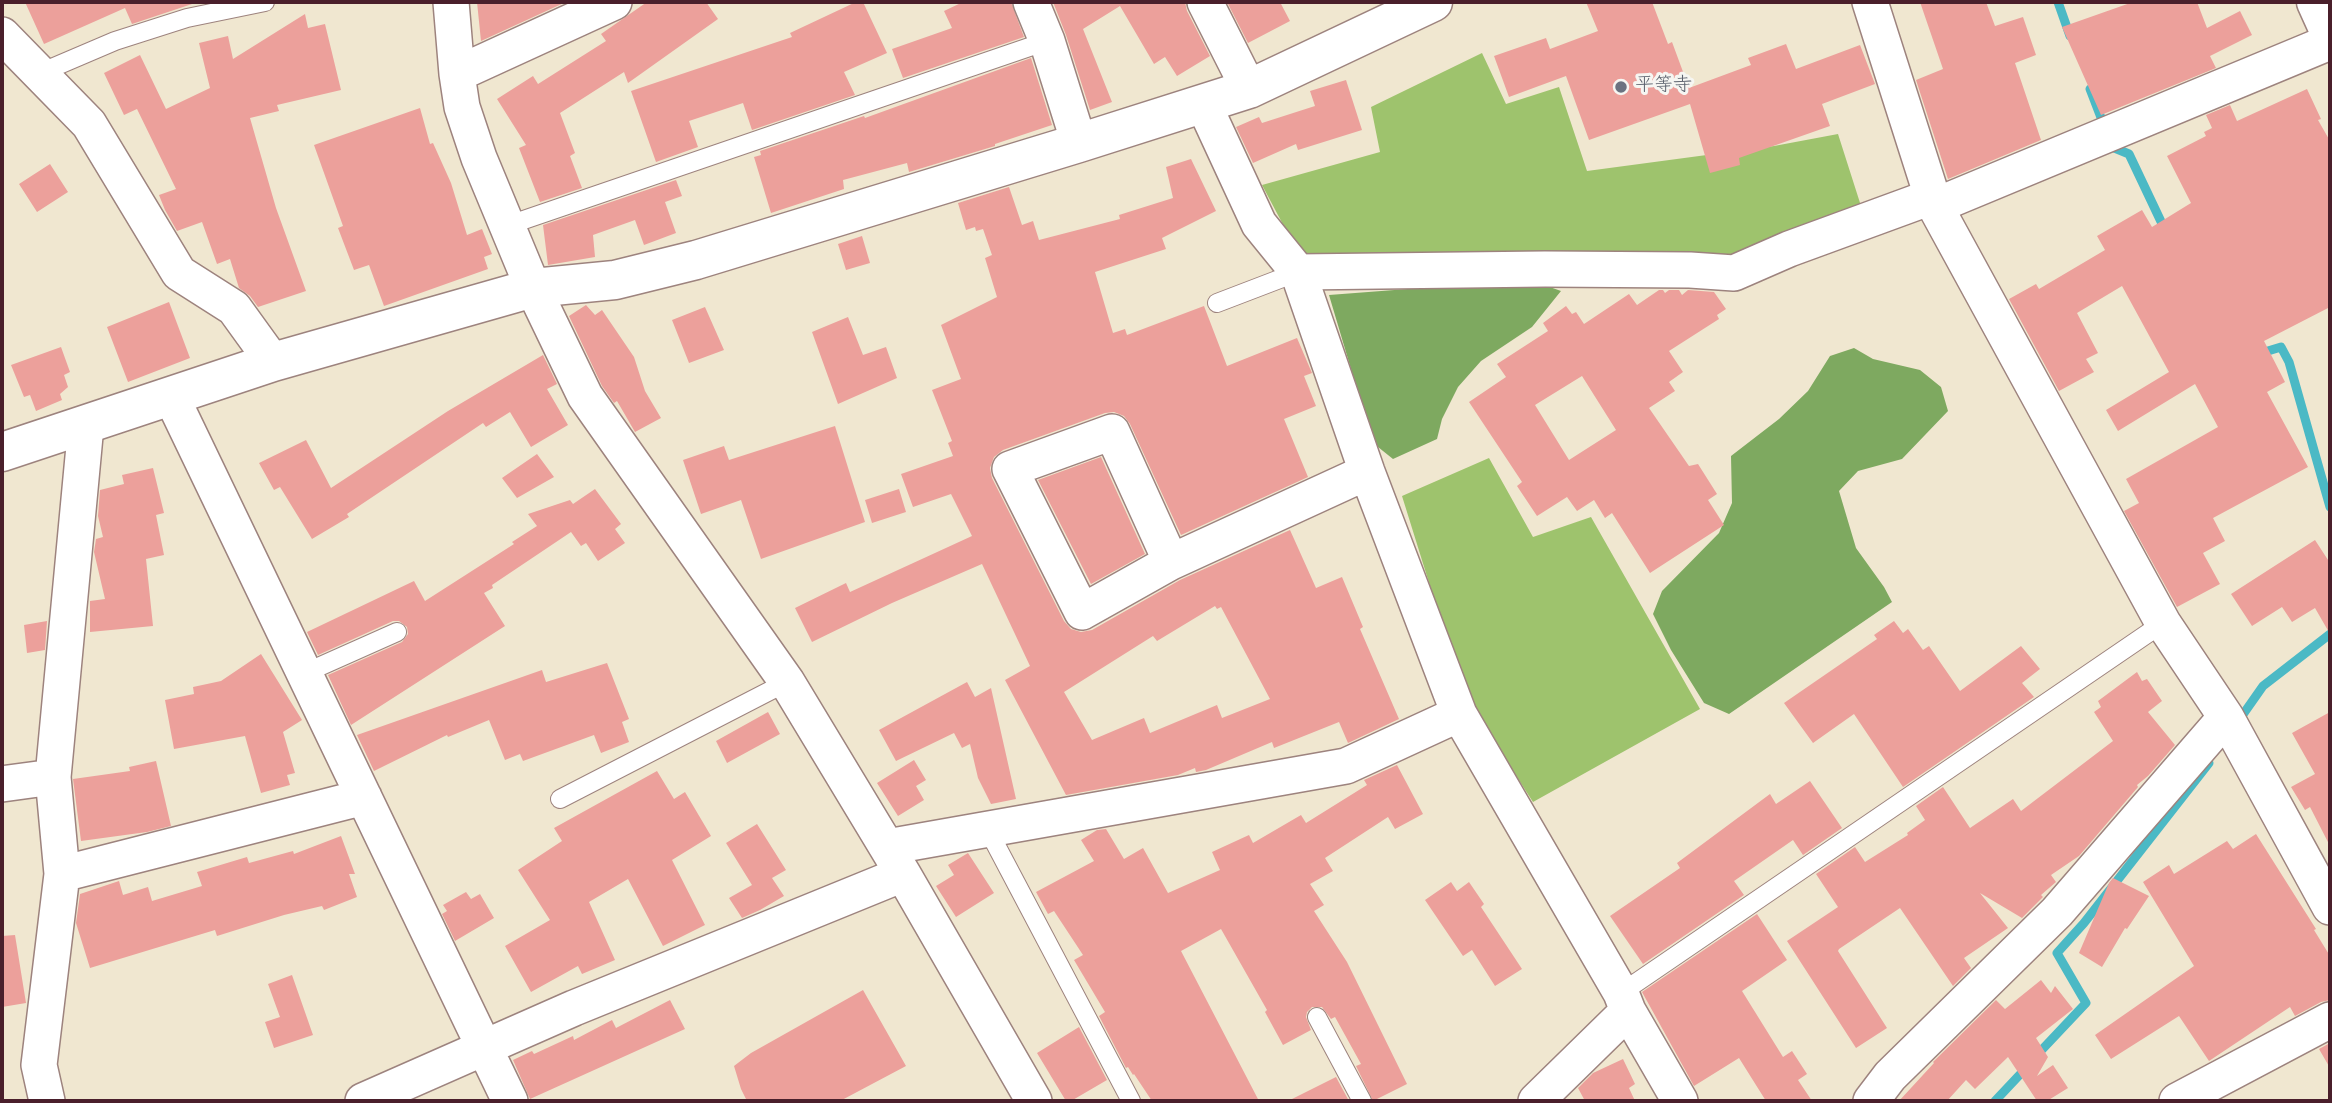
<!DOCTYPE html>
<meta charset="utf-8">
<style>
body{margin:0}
#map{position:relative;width:2332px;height:1103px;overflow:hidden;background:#f0e7d0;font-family:Kalam,sans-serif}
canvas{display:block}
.frame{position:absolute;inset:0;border:4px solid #4a1f2b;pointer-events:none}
</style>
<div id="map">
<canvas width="2332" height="1103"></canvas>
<div class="frame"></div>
</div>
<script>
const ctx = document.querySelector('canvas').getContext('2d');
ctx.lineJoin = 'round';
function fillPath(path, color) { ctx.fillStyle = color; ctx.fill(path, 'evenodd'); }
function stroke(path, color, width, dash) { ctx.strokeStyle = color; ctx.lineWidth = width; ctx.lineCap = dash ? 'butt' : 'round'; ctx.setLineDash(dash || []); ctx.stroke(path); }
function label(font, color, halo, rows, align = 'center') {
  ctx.font = font + ' Kalam,"Klee One",sans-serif'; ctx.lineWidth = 6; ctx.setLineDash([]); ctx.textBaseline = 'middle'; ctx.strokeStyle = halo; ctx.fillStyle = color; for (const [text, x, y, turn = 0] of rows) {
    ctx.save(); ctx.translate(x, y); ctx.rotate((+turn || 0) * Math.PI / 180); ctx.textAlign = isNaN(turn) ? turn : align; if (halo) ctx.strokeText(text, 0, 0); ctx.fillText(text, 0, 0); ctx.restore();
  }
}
const green = new Path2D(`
 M 1482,53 L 1506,104 L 1559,87 L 1587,171 L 1774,146 L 1838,134 L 1861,206 L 1734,259 L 1304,264 L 1262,185 L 1380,152 L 1371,107 Z
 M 1489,458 L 1533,537 L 1591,517 L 1700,709 L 1533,802 L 1464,695 L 1402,496 Z`);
const forest = new Path2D(`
 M 1486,283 L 1547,286 L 1561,291 L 1532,327 L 1481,361 L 1458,387 L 1442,419 L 1437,439 L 1393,459 L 1373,443 L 1329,295 Z
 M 1854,348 L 1873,359 L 1920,370 L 1941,387 L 1948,411 L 1902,459 L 1858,471 L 1839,491 L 1856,548 L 1884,587 L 1892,602 L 1729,714 L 1704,703 L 1671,650 L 1653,614 L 1662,591 L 1719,533 L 1732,503 L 1731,456 L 1779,419 L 1808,391 L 1830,356 Z`);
const stream = new Path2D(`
 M 2058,2 L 2070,36
 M 2090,89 L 2105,128
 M 2110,141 L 2112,147 L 2129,154 L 2165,230
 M 2258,354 L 2281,347 L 2289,362 L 2330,507
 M 2237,723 L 2263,686 L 2330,634
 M 2036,1056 L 2086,1003 L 2057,953 L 2084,923 L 2209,763
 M 1995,1101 L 2027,1067`);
const building = new Path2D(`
 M 25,2 L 198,2 L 132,24 L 125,8 L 44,44 Z
 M 477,2 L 566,2 L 481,41 Z
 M 647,2 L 706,2 L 718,19 L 628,83 L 624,72 L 560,113 L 575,153 L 570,156 L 582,188 L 540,202 L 519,148 L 526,145 L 497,99 L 533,76 L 538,84 L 606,41 L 601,34 Z
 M 856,2 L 863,2 L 887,53 L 844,72 L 855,95 L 752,130 L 743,103 L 689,121 L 698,147 L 656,162 L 631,91 L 792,37 L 790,33 Z
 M 963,2 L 1011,2 L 1024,37 L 903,78 L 892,49 L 952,28 L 944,11 Z
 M 1053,2 L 1185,2 L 1187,11 L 1210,56 L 1177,76 L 1165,57 L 1154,64 L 1120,6 L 1083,29 L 1112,102 L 1090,110 L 1066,35 Z
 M 1227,2 L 1280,2 L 1290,21 L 1248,43 Z
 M 1586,2 L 1652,2 L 1668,44 L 1672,42 L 1689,88 L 1751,65 L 1748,58 L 1786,44 L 1796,69 L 1860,45 L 1875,84 L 1822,104 L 1830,126 L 1739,158 L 1740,165 L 1710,173 L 1690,104 L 1589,140 L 1566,76 L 1509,97 L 1494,56 L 1546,38 L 1550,49 L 1598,31 Z
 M 1920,2 L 1986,2 L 1995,26 L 2023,17 L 2036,55 L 2015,63 L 2041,140 L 1948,179 L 1916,80 L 1943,69 Z
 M 2133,2 L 2197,2 L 2207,28 L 2240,11 L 2252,35 L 2210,56 L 2216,68 L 2101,115 L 2062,27 Z
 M 305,14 L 308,28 L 325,24 L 341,90 L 277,105 L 279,111 L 250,118 L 276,208 L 306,291 L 258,307 L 250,296 L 239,288 L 230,259 L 217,264 L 202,222 L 177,231 L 165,210 L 159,195 L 176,189 L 137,109 L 124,115 L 104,73 L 140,55 L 166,109 L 210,88 L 199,43 L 228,36 L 233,59 Z
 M 1031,58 L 1052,125 L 995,144 L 995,146 L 909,172 L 907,163 L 843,180 L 844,189 L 771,213 L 754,157 L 761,155 L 760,151 L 864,116 L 865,118 Z
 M 1346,80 L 1362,130 L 1298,150 L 1296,144 L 1253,163 L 1236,127 L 1259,117 L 1262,123 L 1315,106 L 1310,91 Z
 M 2307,89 L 2321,119 L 2318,120 L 2330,141 L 2330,307 L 2264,341 L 2285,382 L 2267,392 L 2308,467 L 2213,518 L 2225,541 L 2203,553 L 2220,584 L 2177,607 L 2124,511 L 2139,503 L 2126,479 L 2218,427 L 2195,384 L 2118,431 L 2106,410 L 2169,372 L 2122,286 L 2077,313 L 2098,353 L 2086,359 L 2094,372 L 2059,391 L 2009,299 L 2036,284 L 2039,289 L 2105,250 L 2097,236 L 2142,210 L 2152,227 L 2191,203 L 2167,156 L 2206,136 L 2204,132 L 2212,128 L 2206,115 L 2230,105 L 2237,121 Z
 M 420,108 L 430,144 L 433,143 L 451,183 L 467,235 L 482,229 L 492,254 L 484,257 L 488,269 L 384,306 L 369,265 L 354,270 L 338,228 L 343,226 L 314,145 Z
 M 1191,159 L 1216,211 L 1162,238 L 1166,249 L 1095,272 L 1113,333 L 1125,329 L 1127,335 L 1204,306 L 1227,366 L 1297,338 L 1312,373 L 1304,376 L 1316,406 L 1284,419 L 1308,477 L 1181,535 L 1130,424 L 1124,416 L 1114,412 L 1105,413 L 1003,450 L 994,457 L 990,468 L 992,478 L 1064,621 L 1071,629 L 1081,632 L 1092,630 L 1180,580 L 1290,530 L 1316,588 L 1342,577 L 1363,627 L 1360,629 L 1399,719 L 1348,743 L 1339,722 L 1274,748 L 1272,742 L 1206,770 L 1196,772 L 1195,768 L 1178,775 L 1066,795 L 1005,680 L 1030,666 L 982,564 L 892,603 L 812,642 L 795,608 L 846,583 L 850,592 L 972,536 L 951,494 L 913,507 L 901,474 L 953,456 L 948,443 L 952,441 L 932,390 L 961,379 L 941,325 L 997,297 L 985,258 L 992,255 L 983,229 L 976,231 L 975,227 L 966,230 L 958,203 L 1009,187 L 1022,225 L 1033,221 L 1039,240 L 1120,219 L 1119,215 L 1173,198 L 1166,167 ZM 1215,606 L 1217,609 L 1221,607 L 1270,699 L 1222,718 L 1217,705 L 1150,733 L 1144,718 L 1092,740 L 1064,692 L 1153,636 L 1157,641 Z
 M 50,164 L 68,192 L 37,212 L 19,184 Z
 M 676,180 L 682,196 L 665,202 L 676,233 L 644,245 L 635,220 L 593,235 L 595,257 L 548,265 L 543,225 Z
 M 862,236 L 870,263 L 846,270 L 838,244 Z
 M 1659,290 L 1663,290 L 1665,293 L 1669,290 L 1679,290 L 1682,295 L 1688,290 L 1714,292 L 1726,309 L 1717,315 L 1719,319 L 1669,351 L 1683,372 L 1669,382 L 1675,391 L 1649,408 L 1689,466 L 1698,464 L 1717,494 L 1708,500 L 1724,525 L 1650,573 L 1612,513 L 1605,518 L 1594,500 L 1577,511 L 1567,497 L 1537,516 L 1517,486 L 1522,482 L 1469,402 L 1506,377 L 1497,364 L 1548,331 L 1543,323 L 1566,306 L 1572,314 L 1576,312 L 1584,324 L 1629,294 L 1637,305 ZM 1582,376 L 1616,430 L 1569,460 L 1535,405 Z
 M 169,302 L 190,358 L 128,382 L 107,327 Z
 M 586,305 L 595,315 L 602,310 L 634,357 L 645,391 L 661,418 L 635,432 L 617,401 L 614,403 L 602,386 L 569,316 Z
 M 705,307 L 724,350 L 689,363 L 672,320 Z
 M 848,317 L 863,355 L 886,347 L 897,378 L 838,404 L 812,332 Z
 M 61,347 L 70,372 L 64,375 L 68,387 L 60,394 L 62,400 L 36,411 L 30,395 L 24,397 L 11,365 Z
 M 543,355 L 557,384 L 547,389 L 568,425 L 531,447 L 510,412 L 486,427 L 483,423 L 347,514 L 349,517 L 312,539 L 280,487 L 274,490 L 259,463 L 306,440 L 331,488 L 448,411 Z
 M 835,426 L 865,522 L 761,559 L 741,500 L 701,514 L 683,460 L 724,446 L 729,460 Z
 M 537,454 L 554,477 L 517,498 L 502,478 Z
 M 1101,457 L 1145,554 L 1091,584 L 1038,480 Z
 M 153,468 L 164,513 L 156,515 L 164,555 L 146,559 L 153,626 L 90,632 L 90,601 L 105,599 L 94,552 L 96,539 L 103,537 L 98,516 L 100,490 L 124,484 L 122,475 Z
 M 595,489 L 621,524 L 615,529 L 625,543 L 598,561 L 586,543 L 581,546 L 571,532 L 492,585 L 493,588 L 484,593 L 505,626 L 351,725 L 328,675 L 402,642 L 408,634 L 407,627 L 399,621 L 393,621 L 318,655 L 307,632 L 414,581 L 425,601 L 514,544 L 512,542 L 537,526 L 528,514 L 570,500 L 573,504 Z
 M 899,489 L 906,512 L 872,523 L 865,500 Z
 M 2315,540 L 2330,563 L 2330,634 L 2315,608 L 2292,622 L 2282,607 L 2252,626 L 2231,594 Z
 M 47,621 L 45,650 L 27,653 L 24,625 Z
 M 1894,621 L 1903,633 L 1908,629 L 1923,650 L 1929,646 L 1960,691 L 2021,646 L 2040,669 L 2022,683 L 2034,697 L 1903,787 L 1854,714 L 1813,743 L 1784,703 L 1877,639 L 1874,635 Z
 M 261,654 L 302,720 L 283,732 L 295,773 L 287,775 L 290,785 L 261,793 L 245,736 L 174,749 L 165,700 L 194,694 L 193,687 L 221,681 Z
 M 607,663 L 629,719 L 622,722 L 629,742 L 601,753 L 594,735 L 523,761 L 520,754 L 505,760 L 489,720 L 448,737 L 447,735 L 374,771 L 357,735 L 542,670 L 546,682 Z
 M 2137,672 L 2142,681 L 2147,679 L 2162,701 L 2148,712 L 2175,745 L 2148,776 L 2137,785 L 2138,787 L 2079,856 L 2051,875 L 2056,882 L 2041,895 L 2043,897 L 2022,918 L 1980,893 L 2008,928 L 1964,958 L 1971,968 L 1953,986 L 1900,908 L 1839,949 L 1838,951 L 1887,1028 L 1856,1048 L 1787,941 L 1838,907 L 1816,874 L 1855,847 L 1865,862 L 1908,835 L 1907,833 L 1925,820 L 1916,806 L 1943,787 L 1970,828 L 2013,799 L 2021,811 L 2113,741 L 2094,712 L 2101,707 L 2098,701 Z
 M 967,682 L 975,697 L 991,688 L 1016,799 L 991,804 L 978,778 L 970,744 L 962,748 L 954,733 L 896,761 L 879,730 Z
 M 768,712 L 780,734 L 727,763 L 716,741 Z
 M 2330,712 L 2330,846 L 2310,807 L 2305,810 L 2291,787 L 2315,774 L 2292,733 Z
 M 914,760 L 926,780 L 916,786 L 924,800 L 898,816 L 877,783 Z
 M 156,761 L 171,826 L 147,832 L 81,841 L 73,779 L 130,771 L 129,767 Z
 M 1397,765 L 1423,814 L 1395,829 L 1388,817 L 1325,858 L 1333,871 L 1310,884 L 1324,905 L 1314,911 L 1347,962 L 1407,1084 L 1373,1101 L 1356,1066 L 1361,1064 L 1335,1017 L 1331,1019 L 1322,1007 L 1312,1007 L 1307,1012 L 1306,1017 L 1311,1030 L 1283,1045 L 1265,1012 L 1267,1010 L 1221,929 L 1181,951 L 1259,1101 L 1152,1101 L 1134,1074 L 1133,1075 L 1128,1067 L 1126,1068 L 1099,1016 L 1105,1012 L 1074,960 L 1083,955 L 1054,911 L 1048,914 L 1036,892 L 1094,861 L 1081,840 L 1097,830 L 1106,829 L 1124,859 L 1143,848 L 1168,893 L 1220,870 L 1212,852 L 1249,835 L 1253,843 L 1301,815 L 1306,823 L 1367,785 L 1364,780 Z
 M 657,771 L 674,799 L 685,792 L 711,836 L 672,860 L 705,925 L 663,946 L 628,879 L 589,902 L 615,960 L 582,974 L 578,966 L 531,992 L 505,946 L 550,920 L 518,870 L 562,841 L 554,828 Z
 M 1810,781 L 1842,828 L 1803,855 L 1793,840 L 1734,881 L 1744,895 L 1643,964 L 1610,916 L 1680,868 L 1677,863 L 1770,794 L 1776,804 Z
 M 757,824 L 786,870 L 772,878 L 784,896 L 760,910 L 742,918 L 729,898 L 752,885 L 726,843 Z
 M 2256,834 L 2316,929 L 2314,930 L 2330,956 L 2330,1000 L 2321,1002 L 2295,1016 L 2290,1007 L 2209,1061 L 2179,1016 L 2111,1059 L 2095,1035 L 2194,966 L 2143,882 L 2169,865 L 2174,874 L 2227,841 L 2233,849 Z
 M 341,836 L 355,874 L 349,874 L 357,897 L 324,910 L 322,906 L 284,915 L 217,936 L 215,930 L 90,968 L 76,923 L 80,894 L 119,881 L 123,895 L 148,887 L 152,901 L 202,886 L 197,872 L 247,857 L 249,863 L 293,851 L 294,854 Z
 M 968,853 L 994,893 L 956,917 L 936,886 L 954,875 L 948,865 Z
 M 2113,878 L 2149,896 L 2127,929 L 2125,928 L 2102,967 L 2079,953 L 2109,883 Z
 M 1451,882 L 1457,891 L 1469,882 L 1484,904 L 1481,907 L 1522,969 L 1495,986 L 1472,950 L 1463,956 L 1425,900 Z
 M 466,892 L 471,899 L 480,894 L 494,918 L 455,941 L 442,914 L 447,911 L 443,905 Z
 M 1757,914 L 1787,960 L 1742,991 L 1783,1057 L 1792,1051 L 1807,1074 L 1798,1080 L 1812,1101 L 1766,1101 L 1739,1058 L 1694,1086 L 1642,992 Z
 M 15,935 L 26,1003 L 2,1007 L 2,936 Z
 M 292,975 L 313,1035 L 274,1048 L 265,1022 L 280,1017 L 268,984 Z
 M 2041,980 L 2051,993 L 2055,986 L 2073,1009 L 2036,1038 L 2048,1057 L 2037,1076 L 2053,1065 L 2068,1088 L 2047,1101 L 2037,1101 L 2008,1057 L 1975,1089 L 1966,1080 L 1947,1101 L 1899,1101 L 1934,1063 L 1933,1062 L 1996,1000 L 2005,1009 Z
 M 863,990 L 906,1066 L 840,1101 L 747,1101 L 741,1089 L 734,1066 L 751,1053 Z
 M 670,1000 L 685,1029 L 530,1099 L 513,1060 L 532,1051 L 534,1054 L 573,1036 L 574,1040 L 612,1020 L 616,1028 Z
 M 1079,1027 L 1107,1080 L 1071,1101 L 1066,1101 L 1037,1053 Z
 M 2330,1043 L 2330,1068 L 2319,1049 Z
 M 1623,1059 L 1635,1084 L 1629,1088 L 1635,1101 L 1585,1101 L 1578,1088 L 1593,1073 Z
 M 1336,1077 L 1349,1101 L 1288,1101 Z`);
const service = new Path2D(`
 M 40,73 L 115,41 L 187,18 L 265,2
 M 506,226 L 1047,41
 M 1217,303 L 1298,272
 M 305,673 L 397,632
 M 560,799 L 787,682
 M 988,830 L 1131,1101
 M 1621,993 L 2163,623
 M 1317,1017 L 1362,1101`);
const minor = new Path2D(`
 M 451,2 L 457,74 L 462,107 L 479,158 L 533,288 L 585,396 L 787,682 L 903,874 L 1034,1101
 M 1031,2 L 1047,41 L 1079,143
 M 1205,2 L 1249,89
 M 1870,2 L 1935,206 L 2163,623 L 2226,717 L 2330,907
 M 2,35 L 89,124 L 179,273 L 234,308 L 273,362
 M 457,74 L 614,2
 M 1203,103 L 1259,224 L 1298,272 L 1367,472 L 1459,714 L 1621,993 L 1628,1011 L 1680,1101
 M 1935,206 L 2330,42
 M 1298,272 L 1545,269 L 1690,270 L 1734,273 L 1789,249 L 1931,197
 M 171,396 L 510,1101
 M 1171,562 L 1112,432 L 1010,469 L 1082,612 L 1171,562 L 1367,472
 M 2,784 L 53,777
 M 887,847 L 1346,766 L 1459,714
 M 62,874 L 364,797
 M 47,1101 L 39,1065 L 62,874 L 53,777 L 86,425
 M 363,1101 L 574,1008 L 903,874
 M 1536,1101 L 1628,1011
 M 1871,1101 L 1890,1076 L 2057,912 L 2226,717
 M 2177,1101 L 2330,1020`);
const tertiary = new Path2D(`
 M 2,452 L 273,362 L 533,288 L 615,280 L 696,260 L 1079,143 L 1249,89 L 1433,2`);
const primary = new Path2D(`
 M 2316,2 L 2330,33`);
const markers = [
 [1621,87,7,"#6b7280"]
];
const worshipNames = [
 ["平等寺",1635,87]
];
fillPath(green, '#9ec36d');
fillPath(forest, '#7ea960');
stroke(stream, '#4bb9c5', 9);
fillPath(building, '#eca09b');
stroke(service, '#9d837e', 20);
stroke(minor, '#9d837e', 38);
stroke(tertiary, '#9d837e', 41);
stroke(primary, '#9d837e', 41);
stroke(service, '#fff', 18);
stroke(minor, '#fff', 35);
stroke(tertiary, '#fff', 38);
stroke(primary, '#fff', 38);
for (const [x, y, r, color] of markers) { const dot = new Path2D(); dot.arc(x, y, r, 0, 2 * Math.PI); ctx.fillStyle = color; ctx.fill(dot); stroke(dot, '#f6f6f2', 2.5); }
label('19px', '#5b616d', '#f6f6f2', worshipNames, 'left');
</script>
